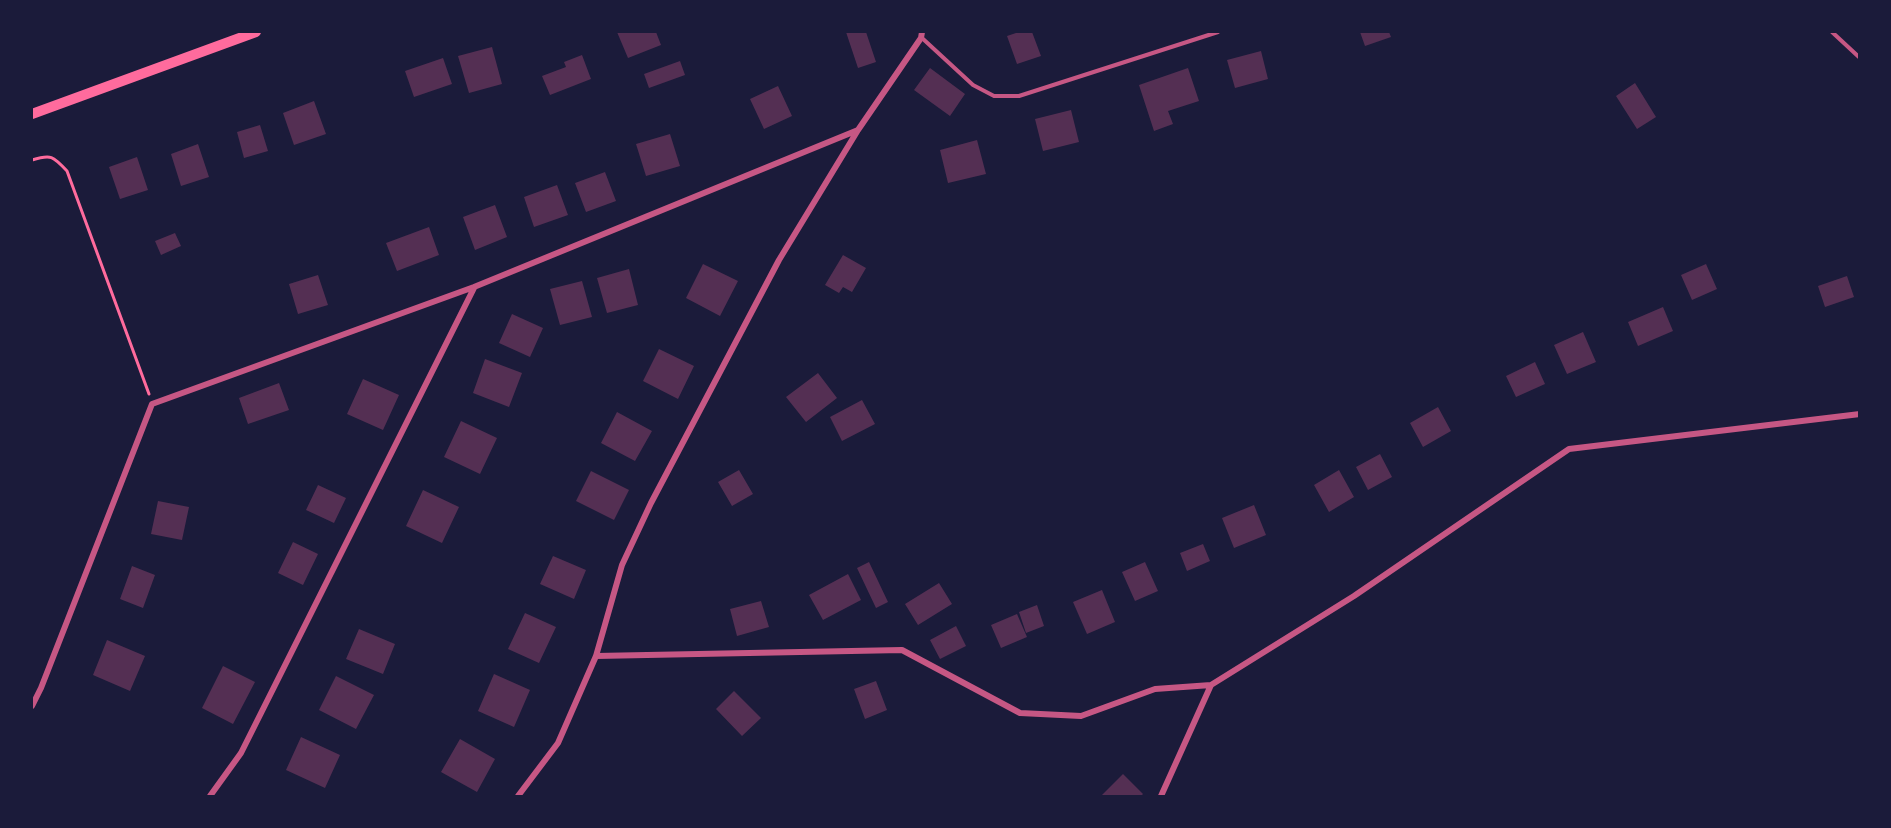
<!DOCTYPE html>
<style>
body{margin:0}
#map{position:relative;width:1891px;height:828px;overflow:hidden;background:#1b1b3a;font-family:Montserrat,sans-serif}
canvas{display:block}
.frame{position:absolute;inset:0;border:33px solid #1b1b3a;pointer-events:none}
</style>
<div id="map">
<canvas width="1891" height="828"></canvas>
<div class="frame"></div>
</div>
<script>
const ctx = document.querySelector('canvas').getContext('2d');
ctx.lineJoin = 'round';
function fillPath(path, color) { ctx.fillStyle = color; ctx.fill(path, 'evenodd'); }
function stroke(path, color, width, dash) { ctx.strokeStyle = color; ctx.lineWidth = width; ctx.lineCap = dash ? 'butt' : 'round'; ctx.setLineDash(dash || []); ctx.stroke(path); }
const building = new Path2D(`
 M 617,32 L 656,32 L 661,45 L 628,58 Z
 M 846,32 L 866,32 L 876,62 L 858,68 Z
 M 1019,32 L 1032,32 L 1041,56 L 1017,64 L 1007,36 Z
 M 1360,32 L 1389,32 L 1391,37 L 1365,46 Z
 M 492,47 L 502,84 L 469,93 L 458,56 Z
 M 1261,51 L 1268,79 L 1235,88 L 1227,60 Z
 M 582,55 L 591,79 L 550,95 L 542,76 L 566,67 L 564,62 Z
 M 443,58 L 452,84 L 414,97 L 405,71 Z
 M 680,61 L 685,75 L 649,88 L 644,74 Z
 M 930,68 L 965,94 L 950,116 L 914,90 Z
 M 1188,68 L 1199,101 L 1168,111 L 1173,124 L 1154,131 L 1139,85 Z
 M 1635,83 L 1656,117 L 1637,129 L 1616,96 Z
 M 778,86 L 792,116 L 764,129 L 750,99 Z
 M 314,101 L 326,134 L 294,145 L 283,113 Z
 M 1071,110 L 1079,142 L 1043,151 L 1035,119 Z
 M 260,125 L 268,151 L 244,158 L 237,132 Z
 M 670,134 L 680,166 L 646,176 L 636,144 Z
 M 977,140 L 986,174 L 948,183 L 940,150 Z
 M 198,144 L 209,177 L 181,186 L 171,154 Z
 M 137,157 L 148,190 L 120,199 L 109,167 Z
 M 605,172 L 616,201 L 586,212 L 575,183 Z
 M 557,185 L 568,215 L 534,227 L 524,197 Z
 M 495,205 L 507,237 L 475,250 L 463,217 Z
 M 429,227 L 439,255 L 397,271 L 386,243 Z
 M 175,233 L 181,246 L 161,255 L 155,241 Z
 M 843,255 L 866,268 L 852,292 L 843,287 L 839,293 L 825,285 Z
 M 703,264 L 738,281 L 720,316 L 686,298 Z
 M 1706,264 L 1717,289 L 1692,300 L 1681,275 Z
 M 629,269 L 638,305 L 607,313 L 597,278 Z
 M 318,275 L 328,305 L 298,314 L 289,284 Z
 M 1847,276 L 1854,297 L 1825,307 L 1818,286 Z
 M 582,281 L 592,317 L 560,325 L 550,289 Z
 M 1663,307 L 1673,331 L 1638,346 L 1628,322 Z
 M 512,314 L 543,328 L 530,357 L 499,343 Z
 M 1583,332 L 1596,362 L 1567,374 L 1554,345 Z
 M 659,349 L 694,366 L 678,399 L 643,381 Z
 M 485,359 L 522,373 L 509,407 L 473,393 Z
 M 1535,362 L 1545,384 L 1516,397 L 1506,376 Z
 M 818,373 L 837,398 L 806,422 L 786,397 Z
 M 363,379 L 399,395 L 383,430 L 347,414 Z
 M 279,383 L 289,410 L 248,424 L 239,398 Z
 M 862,400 L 875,424 L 842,441 L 830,417 Z
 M 1438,407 L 1451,431 L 1423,447 L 1410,423 Z
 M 617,412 L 652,431 L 635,461 L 601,443 Z
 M 461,421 L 497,438 L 480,474 L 444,457 Z
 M 1380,454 L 1392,477 L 1368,490 L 1356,467 Z
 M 739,470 L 753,494 L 732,506 L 718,482 Z
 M 1339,470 L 1354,497 L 1329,512 L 1314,485 Z
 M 591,471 L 629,490 L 614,520 L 576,501 Z
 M 318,485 L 346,498 L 334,523 L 306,510 Z
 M 423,490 L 459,507 L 442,543 L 406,526 Z
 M 158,501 L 189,507 L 182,540 L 151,534 Z
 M 1254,505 L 1266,535 L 1234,548 L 1222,518 Z
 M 293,542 L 318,554 L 303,585 L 278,573 Z
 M 1203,544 L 1210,561 L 1187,571 L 1180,553 Z
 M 553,556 L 586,570 L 574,599 L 540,584 Z
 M 869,562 L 888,602 L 876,608 L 857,568 Z
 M 1145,562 L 1158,591 L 1135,601 L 1122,572 Z
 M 132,566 L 155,575 L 143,608 L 120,599 Z
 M 848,574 L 861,600 L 823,620 L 809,595 Z
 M 939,583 L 952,604 L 918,625 L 905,604 Z
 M 1102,590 L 1115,622 L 1087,634 L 1073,602 Z
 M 761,601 L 769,627 L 737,636 L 730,609 Z
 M 1037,605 L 1044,626 L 1026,633 L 1019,612 Z
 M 525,613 L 556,627 L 539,663 L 508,649 Z
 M 1017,614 L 1027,637 L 1001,648 L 991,625 Z
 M 956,626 L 966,646 L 940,659 L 930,640 Z
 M 359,629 L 395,644 L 383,674 L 346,659 Z
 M 107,640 L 145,656 L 130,691 L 93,675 Z
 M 223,666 L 255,682 L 233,724 L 202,708 Z
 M 494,674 L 530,690 L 514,727 L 478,711 Z
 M 336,676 L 374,695 L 356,729 L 319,710 Z
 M 876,681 L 887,710 L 865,719 L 854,689 Z
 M 734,691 L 761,718 L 742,736 L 716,709 Z
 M 301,737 L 340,755 L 325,788 L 286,770 Z
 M 460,739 L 495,759 L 477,792 L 441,772 Z
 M 1123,774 L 1143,794 L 1141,796 L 1101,796 Z`);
const path = new Path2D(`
 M 32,160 C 51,154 53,156 67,171 L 149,394`);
const service = new Path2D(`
 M 1832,32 L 1860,58
 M 922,38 L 973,85 L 994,96 L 1019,96 L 1218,32`);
const minor = new Path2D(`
 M 596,656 L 902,650 L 1020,713 L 1081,716 L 1155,689 L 1211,685 L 1354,596 L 1569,449 L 1860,414
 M 32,706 L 41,688 L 152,404 L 474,287 L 858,130
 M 210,796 L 241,753 L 474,288
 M 518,796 L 558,743 L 596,656 L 622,565 L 651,503 L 779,260 L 858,130 L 921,38 L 922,32
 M 1161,796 L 1211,685`);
const secondary = new Path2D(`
 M 32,114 L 256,32`);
fillPath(building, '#542f53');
stroke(path, '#ff6b9d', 3);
stroke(service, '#c65784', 4);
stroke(minor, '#c65784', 6);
stroke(secondary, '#ff6b9d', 10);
</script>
